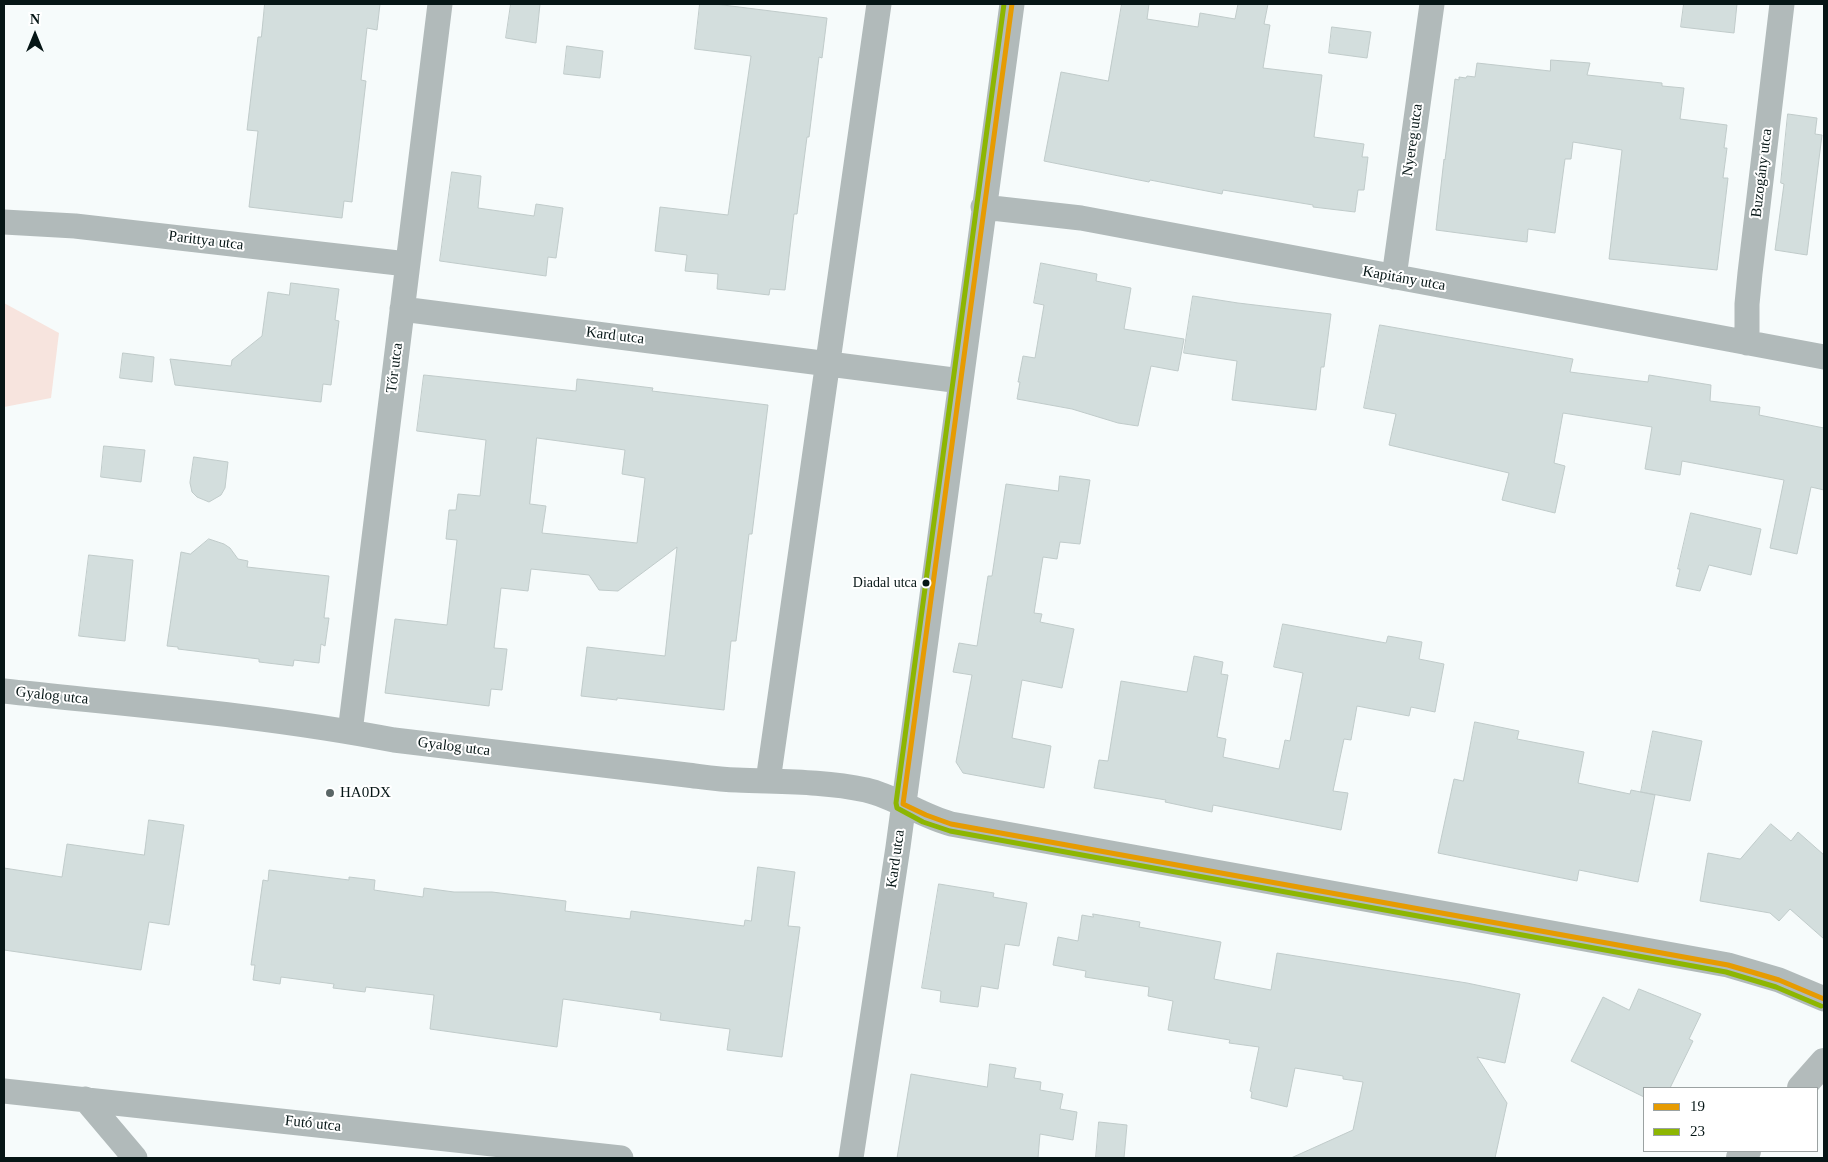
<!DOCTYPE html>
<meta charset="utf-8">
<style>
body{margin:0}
#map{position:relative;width:1828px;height:1162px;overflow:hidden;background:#f6fbfb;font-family:"Times New Roman",serif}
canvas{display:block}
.frame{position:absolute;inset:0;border:5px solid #061616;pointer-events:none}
.legend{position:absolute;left:1643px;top:1087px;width:175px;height:65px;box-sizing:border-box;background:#fff;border:1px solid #9ba2a2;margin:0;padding:6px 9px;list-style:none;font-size:15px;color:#061616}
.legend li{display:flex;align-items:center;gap:10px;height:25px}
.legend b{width:25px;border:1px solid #9ba2a2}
.north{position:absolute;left:10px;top:10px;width:50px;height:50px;-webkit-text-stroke:4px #fff;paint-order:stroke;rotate:0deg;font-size:14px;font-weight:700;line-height:20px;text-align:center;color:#061616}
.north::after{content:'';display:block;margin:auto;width:18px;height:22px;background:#061616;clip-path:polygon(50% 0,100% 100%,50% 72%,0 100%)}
</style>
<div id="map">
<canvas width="1828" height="1162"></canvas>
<div class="frame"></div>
<ul class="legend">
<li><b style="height:6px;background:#e69b02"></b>19</li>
<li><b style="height:6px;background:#8db602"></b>23</li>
</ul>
<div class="north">N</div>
</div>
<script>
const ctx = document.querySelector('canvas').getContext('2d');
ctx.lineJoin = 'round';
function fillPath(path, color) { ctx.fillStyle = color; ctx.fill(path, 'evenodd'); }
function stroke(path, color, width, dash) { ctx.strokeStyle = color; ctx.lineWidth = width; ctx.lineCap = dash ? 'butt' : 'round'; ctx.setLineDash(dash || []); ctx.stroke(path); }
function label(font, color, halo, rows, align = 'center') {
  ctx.font = font + ' "Times New Roman",serif'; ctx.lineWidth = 4; ctx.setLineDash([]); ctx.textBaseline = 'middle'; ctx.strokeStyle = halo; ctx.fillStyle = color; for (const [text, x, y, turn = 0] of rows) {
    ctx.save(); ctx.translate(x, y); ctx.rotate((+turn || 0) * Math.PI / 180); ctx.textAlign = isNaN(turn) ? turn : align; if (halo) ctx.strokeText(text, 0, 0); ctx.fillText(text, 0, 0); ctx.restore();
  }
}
const green = new Path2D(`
 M 4,303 L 59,333 L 51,398 L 4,407 Z`);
const building = new Path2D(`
 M 265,4 L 380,4 L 377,30 L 367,28 L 361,80 L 366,81 L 352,202 L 344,201 L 342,218 L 249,207 L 258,131 L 247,130 L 258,37 L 261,37 Z
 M 511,4 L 540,4 L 536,43 L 506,38 Z
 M 700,4 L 715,4 L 827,18 L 822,58 L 819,57 L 809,137 L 807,137 L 797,214 L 794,214 L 785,290 L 770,289 L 769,295 L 717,289 L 718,274 L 685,271 L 687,255 L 655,251 L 660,207 L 728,215 L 751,56 L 695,49 Z
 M 1122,4 L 1149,4 L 1147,19 L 1198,27 L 1200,13 L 1235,19 L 1238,4 L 1268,4 L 1264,24 L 1270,25 L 1263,68 L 1322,75 L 1314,137 L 1364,144 L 1362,157 L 1368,157 L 1364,190 L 1358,190 L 1355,212 L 1313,207 L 1313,205 L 1223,190 L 1222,194 L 1150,180 L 1149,182 L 1044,161 L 1061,72 L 1108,81 Z
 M 1684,4 L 1737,4 L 1734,33 L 1681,27 Z
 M 1332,27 L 1371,32 L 1367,58 L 1329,53 Z
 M 567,46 L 603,51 L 600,78 L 564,74 Z
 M 1551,60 L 1590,63 L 1587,75 L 1662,83 L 1662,86 L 1684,88 L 1680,119 L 1727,125 L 1724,148 L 1727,148 L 1723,178 L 1728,178 L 1717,270 L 1609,259 L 1622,150 L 1573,142 L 1571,159 L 1565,159 L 1555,233 L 1528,229 L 1527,242 L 1436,230 L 1444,159 L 1445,160 L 1455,79 L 1459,80 L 1459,77 L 1466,78 L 1467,76 L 1475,77 L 1477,63 L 1550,71 Z
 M 1788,114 L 1817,118 L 1815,134 L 1822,135 L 1807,255 L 1775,250 L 1784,184 L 1781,183 Z
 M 452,172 L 481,176 L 478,208 L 534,216 L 536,204 L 563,208 L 556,258 L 548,257 L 546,276 L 440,261 Z
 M 1041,263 L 1097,274 L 1096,281 L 1131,288 L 1124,329 L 1184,339 L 1178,371 L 1151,366 L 1138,426 L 1118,423 L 1072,409 L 1017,399 L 1020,382 L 1018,382 L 1023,356 L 1035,358 L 1044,305 L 1034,303 Z
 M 291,283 L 339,289 L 335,320 L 339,321 L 331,385 L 323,384 L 321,402 L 175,385 L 170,359 L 231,366 L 232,360 L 262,336 L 268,292 L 289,295 Z
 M 1193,296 L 1238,303 L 1331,314 L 1324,367 L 1321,367 L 1316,410 L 1232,400 L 1237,361 L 1184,353 Z
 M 1380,325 L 1573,359 L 1570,372 L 1648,382 L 1649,375 L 1711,385 L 1710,401 L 1760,407 L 1759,415 L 1824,428 L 1824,490 L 1811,487 L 1797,554 L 1770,548 L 1784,480 L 1682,461 L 1680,475 L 1645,469 L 1652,427 L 1563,413 L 1554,463 L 1565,466 L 1555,513 L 1502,500 L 1509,473 L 1389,445 L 1396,414 L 1364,408 Z
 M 123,353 L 154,357 L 152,382 L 120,378 Z
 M 424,375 L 576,391 L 577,379 L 653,388 L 652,391 L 768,405 L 752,534 L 749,534 L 736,641 L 731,641 L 724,710 L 617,698 L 617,700 L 581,696 L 587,647 L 665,656 L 677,547 L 618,591 L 599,590 L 589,575 L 531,569 L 528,591 L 501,588 L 494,648 L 507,649 L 502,690 L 491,689 L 489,706 L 385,693 L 395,619 L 447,625 L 457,540 L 446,539 L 449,510 L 456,510 L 458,494 L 480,496 L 486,440 L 417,431 ZM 537,438 L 625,450 L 622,474 L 645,478 L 637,543 L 542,533 L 546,506 L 530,504 Z
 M 104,446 L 145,450 L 141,482 L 101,477 Z
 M 194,457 L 228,462 L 225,488 L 221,495 L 209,502 L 197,497 L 192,492 L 190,483 Z
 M 1060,476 L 1090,480 L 1080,544 L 1060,542 L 1057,559 L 1043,557 L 1034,613 L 1042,614 L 1040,622 L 1074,629 L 1062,688 L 1022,680 L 1012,738 L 1051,746 L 1044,788 L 963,773 L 956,762 L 972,675 L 953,672 L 959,643 L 977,646 L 988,576 L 992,576 L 1006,484 L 1058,491 Z
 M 1691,513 L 1761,529 L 1751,575 L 1709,565 L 1700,591 L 1676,586 L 1680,569 L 1678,569 Z
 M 209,539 L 224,544 L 230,548 L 238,559 L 248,561 L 247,567 L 329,576 L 324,618 L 329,618 L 325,646 L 321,644 L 319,663 L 294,660 L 293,666 L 259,662 L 259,659 L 178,649 L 178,647 L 167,646 L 181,552 L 190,554 Z
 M 89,555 L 133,560 L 125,641 L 79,636 Z
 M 1283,624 L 1386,643 L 1388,636 L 1422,642 L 1419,659 L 1444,664 L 1435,712 L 1411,707 L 1409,716 L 1357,706 L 1351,740 L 1344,739 L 1333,791 L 1348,793 L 1341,830 L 1213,805 L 1212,812 L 1165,802 L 1166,800 L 1094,788 L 1099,760 L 1108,761 L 1121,681 L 1187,692 L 1194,656 L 1223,662 L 1221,674 L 1228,675 L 1217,737 L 1226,739 L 1223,757 L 1279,769 L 1285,740 L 1290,741 L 1303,673 L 1274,667 Z
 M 1475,722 L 1519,731 L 1517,739 L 1584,752 L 1578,783 L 1630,794 L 1631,790 L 1655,795 L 1638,882 L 1579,870 L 1577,881 L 1438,853 L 1454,779 L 1463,781 Z
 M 1653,731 L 1702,741 L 1690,801 L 1641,792 Z
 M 149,820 L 184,825 L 169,925 L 149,922 L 141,970 L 4,950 L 4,868 L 62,877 L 67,844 L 144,855 Z
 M 1771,824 L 1791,841 L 1798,832 L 1824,855 L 1824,939 L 1790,909 L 1779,921 L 1770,913 L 1700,901 L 1708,853 L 1740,859 Z
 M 758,867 L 795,872 L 788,926 L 800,927 L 782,1057 L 727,1050 L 730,1029 L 660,1020 L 661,1013 L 563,999 L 557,1047 L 430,1029 L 434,995 L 366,987 L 365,992 L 333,988 L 334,984 L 281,977 L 280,984 L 253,980 L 255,965 L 251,965 L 263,880 L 268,881 L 269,870 L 349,880 L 349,877 L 375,880 L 374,890 L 423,897 L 424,888 L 454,892 L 492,892 L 566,901 L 565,911 L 630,919 L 631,911 L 744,926 L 745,920 L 751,921 Z
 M 939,884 L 994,893 L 993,897 L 1027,903 L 1019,946 L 1005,944 L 998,989 L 981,986 L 978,1007 L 940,1002 L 941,991 L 922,988 Z
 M 1093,914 L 1140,922 L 1139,927 L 1221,942 L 1214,979 L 1271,990 L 1277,953 L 1467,983 L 1520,994 L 1505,1063 L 1477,1057 L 1507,1103 L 1495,1158 L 1291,1158 L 1353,1130 L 1363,1082 L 1343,1079 L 1343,1076 L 1295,1068 L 1287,1107 L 1251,1098 L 1252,1092 L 1250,1091 L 1259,1047 L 1229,1043 L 1230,1040 L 1168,1030 L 1173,1001 L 1148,996 L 1149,987 L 1085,977 L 1086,971 L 1053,965 L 1058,937 L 1078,941 L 1082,915 L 1093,917 Z
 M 1639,989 L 1701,1014 L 1689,1039 L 1693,1041 L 1670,1088 L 1644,1088 L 1644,1097 L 1571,1061 L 1603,997 L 1629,1010 Z
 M 990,1064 L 1016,1068 L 1014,1078 L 1041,1082 L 1040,1090 L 1063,1094 L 1060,1109 L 1077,1112 L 1073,1140 L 1040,1134 L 1038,1158 L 897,1158 L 911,1074 L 987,1087 Z
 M 1099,1122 L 1127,1125 L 1124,1158 L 1096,1158 Z`);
const street = new Path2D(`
 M 983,207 L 1081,218 L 1824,357
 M 4,222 L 75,226 L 407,264
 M 1394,277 L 1432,4
 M 402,309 L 961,381
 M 1747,343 L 1747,304 L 1750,273 L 1782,4
 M 4,691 C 134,705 265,715 394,740 L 687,775 C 703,777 720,780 737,780 C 780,782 823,781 866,790 C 896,797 921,816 951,824 L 1728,965 L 1779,980 L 1824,999
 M 350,732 L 440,4
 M 768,781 L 879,4
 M 4,1091 L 621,1158
 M 85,1099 L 135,1158
 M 851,1158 L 898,847 L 1012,4`);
const primary = new Path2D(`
 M 1801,1088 L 1824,1062
 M 1740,1158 L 1747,1151`);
const bus1 = new Path2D(`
 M 1012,4 L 903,804 L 926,815 L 951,824 L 1728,965 L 1779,980 L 1824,999`);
const bus2 = new Path2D(`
 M 1004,4 L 896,803 L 897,808 L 923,822 L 950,831 L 1726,972 L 1776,987 L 1821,1006`);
const markers = [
 [926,583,4.5,"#061616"],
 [330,793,5,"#5a6666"]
];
const busNames = [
 ["Diadal utca",917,583]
];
const streetNames = [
 ["Nyereg utca",1413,140,-82],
 ["Buzogány utca",1762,173,-83],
 ["Parittya utca",206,241,7],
 ["Kapitány utca",1404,279,10],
 ["Kard utca",615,336,7],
 ["Tőr utca",395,368,-83],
 ["Gyalog utca",52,696,6],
 ["Gyalog utca",454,747,7],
 ["Kard utca",896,859,-82],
 ["Futó utca",313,1124,6]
];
const poiNames = [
 ["HA0DX",340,793]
];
fillPath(green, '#f7e4de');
fillPath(building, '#d3dedd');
stroke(building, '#c0cbca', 1);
stroke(street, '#b1baba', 25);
stroke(primary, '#b3bbbb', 28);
stroke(bus1, '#e69b02', 5);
stroke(bus2, '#8db602', 5);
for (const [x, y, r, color] of markers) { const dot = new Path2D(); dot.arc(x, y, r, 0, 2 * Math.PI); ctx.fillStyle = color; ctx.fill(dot); stroke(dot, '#fff', 2); }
label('14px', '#061616', '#fff', busNames, 'right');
label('15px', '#061616', '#fff', streetNames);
label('15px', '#061616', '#fff', poiNames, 'left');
</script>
